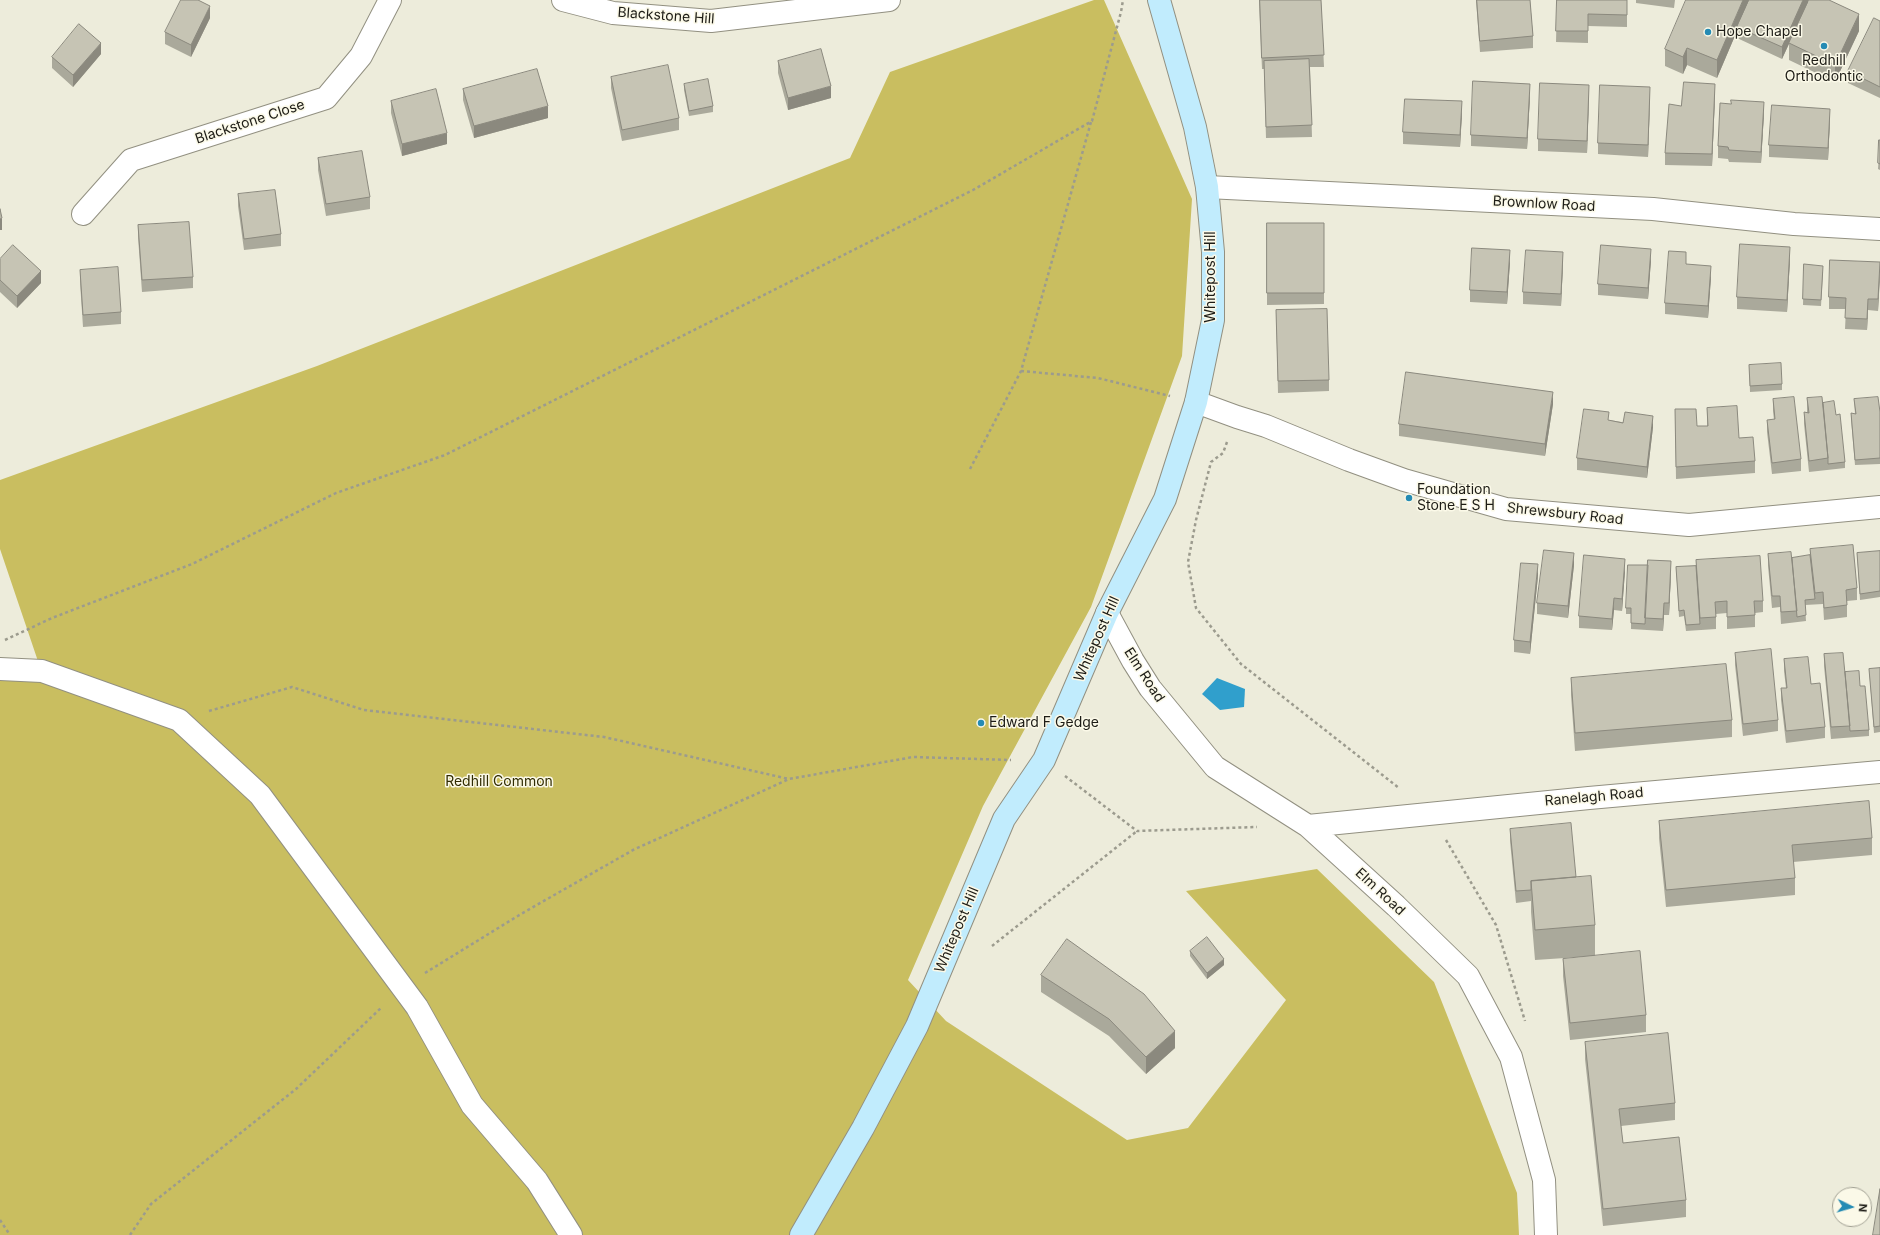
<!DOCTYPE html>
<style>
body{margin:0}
#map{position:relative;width:1880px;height:1235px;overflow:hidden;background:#edecdb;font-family:Inter,sans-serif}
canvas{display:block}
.north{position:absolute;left:1832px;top:1187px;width:40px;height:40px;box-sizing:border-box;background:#fbf9e8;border:1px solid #a2a194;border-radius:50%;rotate:95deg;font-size:11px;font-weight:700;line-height:16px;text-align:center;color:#1d1c16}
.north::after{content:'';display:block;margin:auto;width:14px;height:18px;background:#258bb4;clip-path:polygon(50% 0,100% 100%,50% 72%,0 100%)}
</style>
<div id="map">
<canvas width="1880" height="1235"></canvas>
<div class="north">N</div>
</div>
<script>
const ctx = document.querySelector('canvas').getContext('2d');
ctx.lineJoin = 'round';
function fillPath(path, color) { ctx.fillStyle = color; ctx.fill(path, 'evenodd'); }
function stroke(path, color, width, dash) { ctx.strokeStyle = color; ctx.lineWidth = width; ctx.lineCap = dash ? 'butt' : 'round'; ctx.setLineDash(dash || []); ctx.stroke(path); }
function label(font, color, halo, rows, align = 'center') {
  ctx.font = font + ' Inter,sans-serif'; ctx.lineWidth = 3; ctx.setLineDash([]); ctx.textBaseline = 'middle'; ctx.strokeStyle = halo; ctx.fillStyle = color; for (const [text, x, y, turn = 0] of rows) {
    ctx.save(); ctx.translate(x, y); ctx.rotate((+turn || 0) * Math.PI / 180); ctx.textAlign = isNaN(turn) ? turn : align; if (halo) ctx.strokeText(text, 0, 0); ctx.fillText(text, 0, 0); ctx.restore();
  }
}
const forest = new Path2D(`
 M 1094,0 L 1104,0 L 1192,199 L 1182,356 L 1091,607 L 983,806 L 908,980 L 946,1021 L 1127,1140 L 1188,1128 L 1286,1000 L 1186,891 L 1317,869 L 1434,982 L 1517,1193 L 1519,1235 L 0,1235 L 0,679 L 43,676 L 0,549 L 0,480 L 317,366 L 850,158 L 890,72 Z`);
const water = new Path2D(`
 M 1217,678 L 1245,689 L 1244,707 L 1220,710 L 1202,694 Z`);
const path = new Path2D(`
 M 1021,371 L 1098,378 L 1170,396
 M 1227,442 L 1223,453 L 1211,462 L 1196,520 L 1188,562 L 1196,608 L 1241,664 L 1399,788
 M 970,469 L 1021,371 L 1091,122
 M 5,640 L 52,618 L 192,564 L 336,493 L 445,455 L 973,190 L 1092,121 L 1121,12 L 1123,0
 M 209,711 L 292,687 L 364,710 L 604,737 L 789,779
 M 1065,776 L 1137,831 L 1257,827
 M 1446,840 L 1496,925 L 1525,1021
 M 992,946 L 1137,831
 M 425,973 L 521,914 L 633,850 L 789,779 L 913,757 L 1011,760
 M 0,1220 L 10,1235
 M 130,1235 L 151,1204 L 296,1089 L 382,1007`);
const street = new Path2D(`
 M 563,0 L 613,13 L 711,21 L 889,0
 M 1207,187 L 1653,209 L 1794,224 L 1880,229
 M 83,214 L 131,160 L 326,98 L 361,56 L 390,0
 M 1196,402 L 1237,417 L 1266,426 L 1349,460 L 1404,480 L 1506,509 L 1689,525 L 1880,507
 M 1107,613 L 1133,661 L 1150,688 L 1215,767 L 1308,826 L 1396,906 L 1468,976 L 1511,1057 L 1544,1180 L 1546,1235
 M 0,669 L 42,671 L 179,720 L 260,795 L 417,1007 L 472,1105 L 537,1181 L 571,1235
 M 1308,826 L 1589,798 L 1880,772`);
const secondary = new Path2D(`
 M 801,1235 L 863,1128 L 917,1026 L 1004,819 L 1044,760 L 1107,613 L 1165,499 L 1196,402 L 1213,320 L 1213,252 L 1207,187 L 1195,127 L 1159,0`);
const wall = new Path2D(`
 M 1259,0 L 1321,0 L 1324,67 L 1310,67 L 1312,137 L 1266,138 L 1264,69 L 1262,69 Z
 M 1476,0 L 1530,0 L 1533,36 L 1533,48 L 1480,52 Z
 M 1557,0 L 1627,0 L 1627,27 L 1588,26 L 1588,43 L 1556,42 Z
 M 1636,0 L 1675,0 L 1674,8 L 1636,3 Z
 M 1808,0 L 1808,2 L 1859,31 L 1835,82 L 1789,60 L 1789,44 L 1782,59 L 1737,38 L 1737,31 L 1717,78 L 1687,65 L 1683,74 L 1665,66 L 1665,49 Z
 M 210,18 L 191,57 L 165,44 L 165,32 Z
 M 1880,21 L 1880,98 L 1848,83 L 1848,71 Z
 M 101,54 L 73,87 L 52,68 L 52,57 Z
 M 778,61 L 831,98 L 788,110 L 778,73 Z
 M 611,77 L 679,118 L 679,130 L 622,141 L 611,88 Z
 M 684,84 L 713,106 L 713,112 L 689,116 L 684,90 Z
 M 463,89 L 548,118 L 474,138 L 463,100 Z
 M 1530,96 L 1527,149 L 1471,146 L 1471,135 Z
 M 1715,96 L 1712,166 L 1665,165 L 1665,153 L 1681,106 Z
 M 1589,97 L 1587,153 L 1538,151 L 1538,139 Z
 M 1650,99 L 1648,157 L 1598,154 L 1598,143 Z
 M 391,101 L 447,144 L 402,156 L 391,113 Z
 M 1462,113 L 1460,147 L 1403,144 L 1403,132 Z
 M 1764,113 L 1761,163 L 1729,162 L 1728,159 L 1718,158 L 1718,146 Z
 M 1830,120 L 1828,160 L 1769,157 L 1769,145 Z
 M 1880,140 L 1880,170 L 1878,169 Z
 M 318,158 L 370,197 L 370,209 L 326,216 L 318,170 Z
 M 238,194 L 281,234 L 281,246 L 244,250 L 238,206 Z
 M 1267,223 L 1324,223 L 1324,304 L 1267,305 Z
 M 138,225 L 193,277 L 193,288 L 142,292 L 138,237 Z
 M 0,259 L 41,283 L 17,308 L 0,292 Z
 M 1790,259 L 1787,312 L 1737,309 L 1737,297 Z
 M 1651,260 L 1648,299 L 1598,295 L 1598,284 Z
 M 1510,262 L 1507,304 L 1470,302 L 1470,290 Z
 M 1880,262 L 1878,311 L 1868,310 L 1867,330 L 1845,329 L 1846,309 L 1829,309 L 1829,297 Z
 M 1563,264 L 1561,306 L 1523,304 L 1523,292 Z
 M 1686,264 L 1711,277 L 1708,318 L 1665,314 L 1665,303 Z
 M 1804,264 L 1823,272 L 1821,306 L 1803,305 Z
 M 80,270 L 121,312 L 121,324 L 83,327 L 80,282 Z
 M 1276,310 L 1329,380 L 1329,391 L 1278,393 Z
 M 1749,365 L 1782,384 L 1782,390 L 1750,392 Z
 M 1807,398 L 1823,403 L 1836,415 L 1845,462 L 1845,468 L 1809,472 L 1804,424 L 1804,412 L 1807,413 Z
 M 1773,399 L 1801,459 L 1801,471 L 1772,474 L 1767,432 L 1767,420 L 1774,420 L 1773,411 Z
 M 1854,399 L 1880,412 L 1880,464 L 1855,465 L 1851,419 L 1851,413 L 1855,414 Z
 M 1553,404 L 1545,456 L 1399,436 L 1399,424 Z
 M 1707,408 L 1739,438 L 1755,461 L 1755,473 L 1676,479 L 1675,409 L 1697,426 L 1707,426 Z
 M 1609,420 L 1653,427 L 1647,478 L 1577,470 L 1577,458 Z
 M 1810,549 L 1857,588 L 1857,600 L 1847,601 L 1847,617 L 1824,620 L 1823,604 L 1805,605 L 1806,621 L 1781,624 L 1780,607 L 1772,608 L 1768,566 L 1768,554 L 1792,558 L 1810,555 Z
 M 1880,551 L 1880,597 L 1860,600 L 1857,553 Z
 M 1696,560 L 1763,601 L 1763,612 L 1755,613 L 1755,627 L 1727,629 L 1727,613 L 1716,614 L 1716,629 L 1686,631 L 1684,616 L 1679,617 L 1676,567 L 1696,566 Z
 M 1574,565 L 1568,618 L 1537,614 L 1537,603 Z
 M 1625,571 L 1622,611 L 1614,610 L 1612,630 L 1579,628 L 1579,616 Z
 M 1671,573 L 1669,615 L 1664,615 L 1663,631 L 1631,629 L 1631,614 L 1626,614 L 1626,608 Z
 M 1538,576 L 1530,654 L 1514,652 L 1514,640 Z
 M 1735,653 L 1778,720 L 1778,731 L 1743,736 L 1735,665 Z
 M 1824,654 L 1845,672 L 1860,686 L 1869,730 L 1869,736 L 1831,739 L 1824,666 Z
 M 1784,659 L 1811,684 L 1825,727 L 1825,738 L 1786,743 L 1781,700 L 1781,688 L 1786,688 L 1784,671 Z
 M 1880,668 L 1880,732 L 1874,733 L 1869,669 Z
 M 1571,678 L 1732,720 L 1732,737 L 1575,751 L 1571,695 Z
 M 1659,821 L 1872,838 L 1872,855 L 1793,862 L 1795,878 L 1795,895 L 1666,907 L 1659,838 Z
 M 1510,829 L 1576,877 L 1595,925 L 1595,956 L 1535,960 L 1531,912 L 1531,901 L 1516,903 L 1510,841 Z
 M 1190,951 L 1224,965 L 1207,979 L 1190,956 Z
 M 1563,959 L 1646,1015 L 1646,1032 L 1570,1040 L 1563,976 Z
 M 1041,975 L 1175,1048 L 1146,1074 L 1109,1036 L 1041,992 Z
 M 1585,1042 L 1675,1103 L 1675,1120 L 1621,1126 L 1623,1143 L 1686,1200 L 1686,1217 L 1603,1226 L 1585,1059 Z`);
const shadedWall = new Path2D(`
 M 1743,0 L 1750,0 L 1737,27 L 1737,31 L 1717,78 L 1717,60 Z
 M 1803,0 L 1808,0 L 1808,2 L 1782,59 L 1782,47 Z
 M 210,6 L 210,18 L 191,57 L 191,45 Z
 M 1859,14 L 1859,31 L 1835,82 L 1835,65 Z
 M 101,43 L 101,54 L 73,87 L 73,75 Z
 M 1687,48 L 1687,65 L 1683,74 L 1683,57 Z
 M 1530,84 L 1530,96 L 1527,149 L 1527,138 Z
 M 1715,84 L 1715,96 L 1712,166 L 1712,154 Z
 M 1589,85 L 1589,97 L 1587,153 L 1587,141 Z
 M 831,86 L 831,98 L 788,110 L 788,98 Z
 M 1650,87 L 1650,99 L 1648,157 L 1648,145 Z
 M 1462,101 L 1462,113 L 1460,147 L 1460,135 Z
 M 1764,102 L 1764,113 L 1761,163 L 1761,152 Z
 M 548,106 L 548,118 L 474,138 L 474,126 Z
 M 1830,109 L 1830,120 L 1828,160 L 1828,148 Z
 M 447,133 L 447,144 L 402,156 L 402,144 Z
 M 2,218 L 2,230 L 0,230 L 0,219 Z
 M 1790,247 L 1790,259 L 1787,312 L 1787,300 Z
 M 1651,249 L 1651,260 L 1648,299 L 1648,288 Z
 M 1510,250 L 1510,262 L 1507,304 L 1507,292 Z
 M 1563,252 L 1563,264 L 1561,306 L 1561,294 Z
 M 1880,265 L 1880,277 L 1878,311 L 1878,299 Z
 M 1711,266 L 1711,277 L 1708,318 L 1708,306 Z
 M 41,271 L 41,283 L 17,308 L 17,296 Z
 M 1868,299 L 1868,310 L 1867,330 L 1867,319 Z
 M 1553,392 L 1553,404 L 1545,456 L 1545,444 Z
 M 1653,416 L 1653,427 L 1647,478 L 1647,467 Z
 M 1574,553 L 1574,565 L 1568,618 L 1568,606 Z
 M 1625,559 L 1625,571 L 1622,611 L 1622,599 Z
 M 1671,561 L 1671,573 L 1669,615 L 1669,603 Z
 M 1538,564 L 1538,576 L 1530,654 L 1530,642 Z
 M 1614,598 L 1614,610 L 1612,630 L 1612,619 Z
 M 1664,603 L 1664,615 L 1663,631 L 1663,619 Z
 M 1224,959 L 1224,965 L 1207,979 L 1207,973 Z
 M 1175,1031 L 1175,1048 L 1146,1074 L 1146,1057 Z`);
const building = new Path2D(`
 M 181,0 L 198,0 L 210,6 L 191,45 L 165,32 Z
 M 1260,0 L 1321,0 L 1324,55 L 1262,58 Z
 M 1477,0 L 1530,0 L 1533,36 L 1480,41 Z
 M 1557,0 L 1627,0 L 1627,15 L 1588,14 L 1588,31 L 1556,31 Z
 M 1686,0 L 1743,0 L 1717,60 L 1687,48 L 1683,57 L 1665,49 Z
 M 1749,0 L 1803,0 L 1782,47 L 1737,27 Z
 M 1809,0 L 1829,0 L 1859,14 L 1835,65 L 1789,43 Z
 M 1874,18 L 1880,21 L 1880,87 L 1848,71 Z
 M 79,24 L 101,43 L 73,75 L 52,57 Z
 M 821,49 L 831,86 L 788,98 L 778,61 Z
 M 1309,59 L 1312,125 L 1266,127 L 1264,61 Z
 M 668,65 L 679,118 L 622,130 L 611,77 Z
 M 537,69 L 548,106 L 474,126 L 463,89 Z
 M 708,79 L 713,106 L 689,111 L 684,84 Z
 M 1473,81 L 1530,84 L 1527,138 L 1471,135 Z
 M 1684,82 L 1715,84 L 1712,154 L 1665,153 L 1669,104 L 1681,106 Z
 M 1540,83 L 1589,85 L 1587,141 L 1538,139 Z
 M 1600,85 L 1650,87 L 1648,145 L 1598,143 Z
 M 436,89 L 447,133 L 402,144 L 391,101 Z
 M 1405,99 L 1462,101 L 1460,135 L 1403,132 Z
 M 1731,100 L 1764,102 L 1761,152 L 1729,150 L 1728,147 L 1718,146 L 1720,103 L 1731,104 Z
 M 1772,105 L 1830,109 L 1828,148 L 1769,145 Z
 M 1879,140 L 1880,140 L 1880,164 L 1878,163 Z
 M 362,151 L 370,197 L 326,204 L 318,158 Z
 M 275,190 L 281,234 L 244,239 L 238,194 Z
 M 0,209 L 2,218 L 0,219 Z
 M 189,222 L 193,277 L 142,280 L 138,225 Z
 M 1267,223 L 1324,223 L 1324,293 L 1267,293 Z
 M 1740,244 L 1790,247 L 1787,300 L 1737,297 Z
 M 13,245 L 41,271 L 17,296 L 0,280 L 0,259 Z
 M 1601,245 L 1651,249 L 1648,288 L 1598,284 Z
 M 1472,248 L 1510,250 L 1507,292 L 1470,290 Z
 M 1526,250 L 1563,252 L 1561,294 L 1523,292 Z
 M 1669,251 L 1686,252 L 1686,264 L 1711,266 L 1708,306 L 1665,303 Z
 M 1830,260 L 1880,262 L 1878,299 L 1868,299 L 1867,319 L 1845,318 L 1846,298 L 1829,297 Z
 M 1804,264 L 1823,266 L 1821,300 L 1803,299 Z
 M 118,267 L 121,312 L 83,315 L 80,270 Z
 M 1327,309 L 1329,380 L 1278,381 L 1276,310 Z
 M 1781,363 L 1782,384 L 1750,386 L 1749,365 Z
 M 1406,372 L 1553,392 L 1545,444 L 1399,424 Z
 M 1794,397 L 1801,459 L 1772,463 L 1767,420 L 1775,419 L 1773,399 Z
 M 1822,397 L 1828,458 L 1809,461 L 1804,412 L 1809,413 L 1807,398 Z
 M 1878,397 L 1880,412 L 1880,458 L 1855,460 L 1851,413 L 1856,414 L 1854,399 Z
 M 1834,401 L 1836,415 L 1840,414 L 1845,462 L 1828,464 L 1828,458 L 1823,403 Z
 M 1737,406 L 1739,438 L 1753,437 L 1755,461 L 1676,467 L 1675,409 L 1696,409 L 1697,426 L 1708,426 L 1707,408 Z
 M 1584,409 L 1609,412 L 1608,420 L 1623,423 L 1625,412 L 1653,416 L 1647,467 L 1577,458 Z
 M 1853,545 L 1857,588 L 1846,590 L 1847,605 L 1824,608 L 1823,592 L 1815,593 L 1810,549 Z
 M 1544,550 L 1574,553 L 1568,606 L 1537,603 Z
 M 1880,551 L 1880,591 L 1860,594 L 1857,553 Z
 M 1791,552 L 1797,611 L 1781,612 L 1780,596 L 1772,596 L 1768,554 Z
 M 1584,555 L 1625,559 L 1622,599 L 1614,598 L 1612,619 L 1579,616 Z
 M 1810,555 L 1815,599 L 1805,600 L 1806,615 L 1797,617 L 1792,558 Z
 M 1760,556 L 1763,601 L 1754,601 L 1755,615 L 1727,617 L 1727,601 L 1715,602 L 1716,617 L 1700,618 L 1696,560 Z
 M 1648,560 L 1671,561 L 1669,603 L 1664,603 L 1663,619 L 1645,618 Z
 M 1521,563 L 1538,564 L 1530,642 L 1514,640 Z
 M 1628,565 L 1648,565 L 1645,624 L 1631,623 L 1631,608 L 1626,608 Z
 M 1696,566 L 1700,624 L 1686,625 L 1684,610 L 1679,611 L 1676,567 Z
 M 1771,649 L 1778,720 L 1743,724 L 1735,653 Z
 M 1843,653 L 1850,726 L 1831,727 L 1824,654 Z
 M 1808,657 L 1811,684 L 1820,683 L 1825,727 L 1786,731 L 1781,688 L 1787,688 L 1784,659 Z
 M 1726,664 L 1732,720 L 1575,733 L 1571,678 Z
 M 1880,668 L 1880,726 L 1874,727 L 1869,669 Z
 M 1859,671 L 1860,686 L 1865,686 L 1869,730 L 1850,731 L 1845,672 Z
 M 1869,801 L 1872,838 L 1792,845 L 1795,878 L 1666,890 L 1659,821 Z
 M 1571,823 L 1576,877 L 1531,881 L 1531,890 L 1516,891 L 1510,829 Z
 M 1591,876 L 1595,925 L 1535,930 L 1531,881 Z
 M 1207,937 L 1224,959 L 1207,973 L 1190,951 Z
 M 1067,939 L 1144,994 L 1175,1031 L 1146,1057 L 1109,1019 L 1041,975 Z
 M 1640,951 L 1646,1015 L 1570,1023 L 1563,959 Z
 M 1668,1033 L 1675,1103 L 1619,1109 L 1623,1143 L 1679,1137 L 1686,1200 L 1603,1209 L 1585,1042 Z
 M 1880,1189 L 1880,1235 L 1873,1235 Z`);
const markers = [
 [1708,32,4,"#258bb4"],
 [1824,46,4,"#258bb4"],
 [1409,498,4,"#258bb4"],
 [981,723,4,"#258bb4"]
];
const streetNames = [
 ["Blackstone Hill",666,16,4],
 ["Blackstone Close",250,122,-18],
 ["Brownlow Road",1544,204,3],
 ["Whitepost Hill",1211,277,-90],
 ["Shrewsbury Road",1565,514,6],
 ["Whitepost Hill",1097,639,-66],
 ["Elm Road",1144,675,57],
 ["Ranelagh Road",1594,797,-5],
 ["Elm Road",1380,892,43],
 ["Whitepost Hill",957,930,-67]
];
const poiNames = [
 ["Hope Chapel",1716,32],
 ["Redhill",1824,61,"center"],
 ["Orthodontic",1824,77,"center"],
 ["Foundation",1417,490],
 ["Stone E S H",1417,506],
 ["Edward F Gedge",989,723]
];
const parkNames = [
 ["Redhill Common",499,782]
];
fillPath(forest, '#c9be60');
fillPath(water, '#309fcc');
stroke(street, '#929081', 24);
stroke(secondary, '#929081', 24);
stroke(path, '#9c9b8e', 2.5, [3, 3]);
stroke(street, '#fff', 22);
stroke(secondary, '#c1ecfd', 22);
fillPath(wall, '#aaa99b');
fillPath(shadedWall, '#8b897e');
fillPath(building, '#c6c4b4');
stroke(building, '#8b897e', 1);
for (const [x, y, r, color] of markers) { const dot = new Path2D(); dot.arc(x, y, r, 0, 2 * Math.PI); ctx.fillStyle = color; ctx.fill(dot); stroke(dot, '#fbf9e8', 1.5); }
label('14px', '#1d1c16', '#fbf9e8', streetNames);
label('14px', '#1d1c16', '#fbf9e8', poiNames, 'left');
label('14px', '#312c02', '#fbf9e8', parkNames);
</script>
